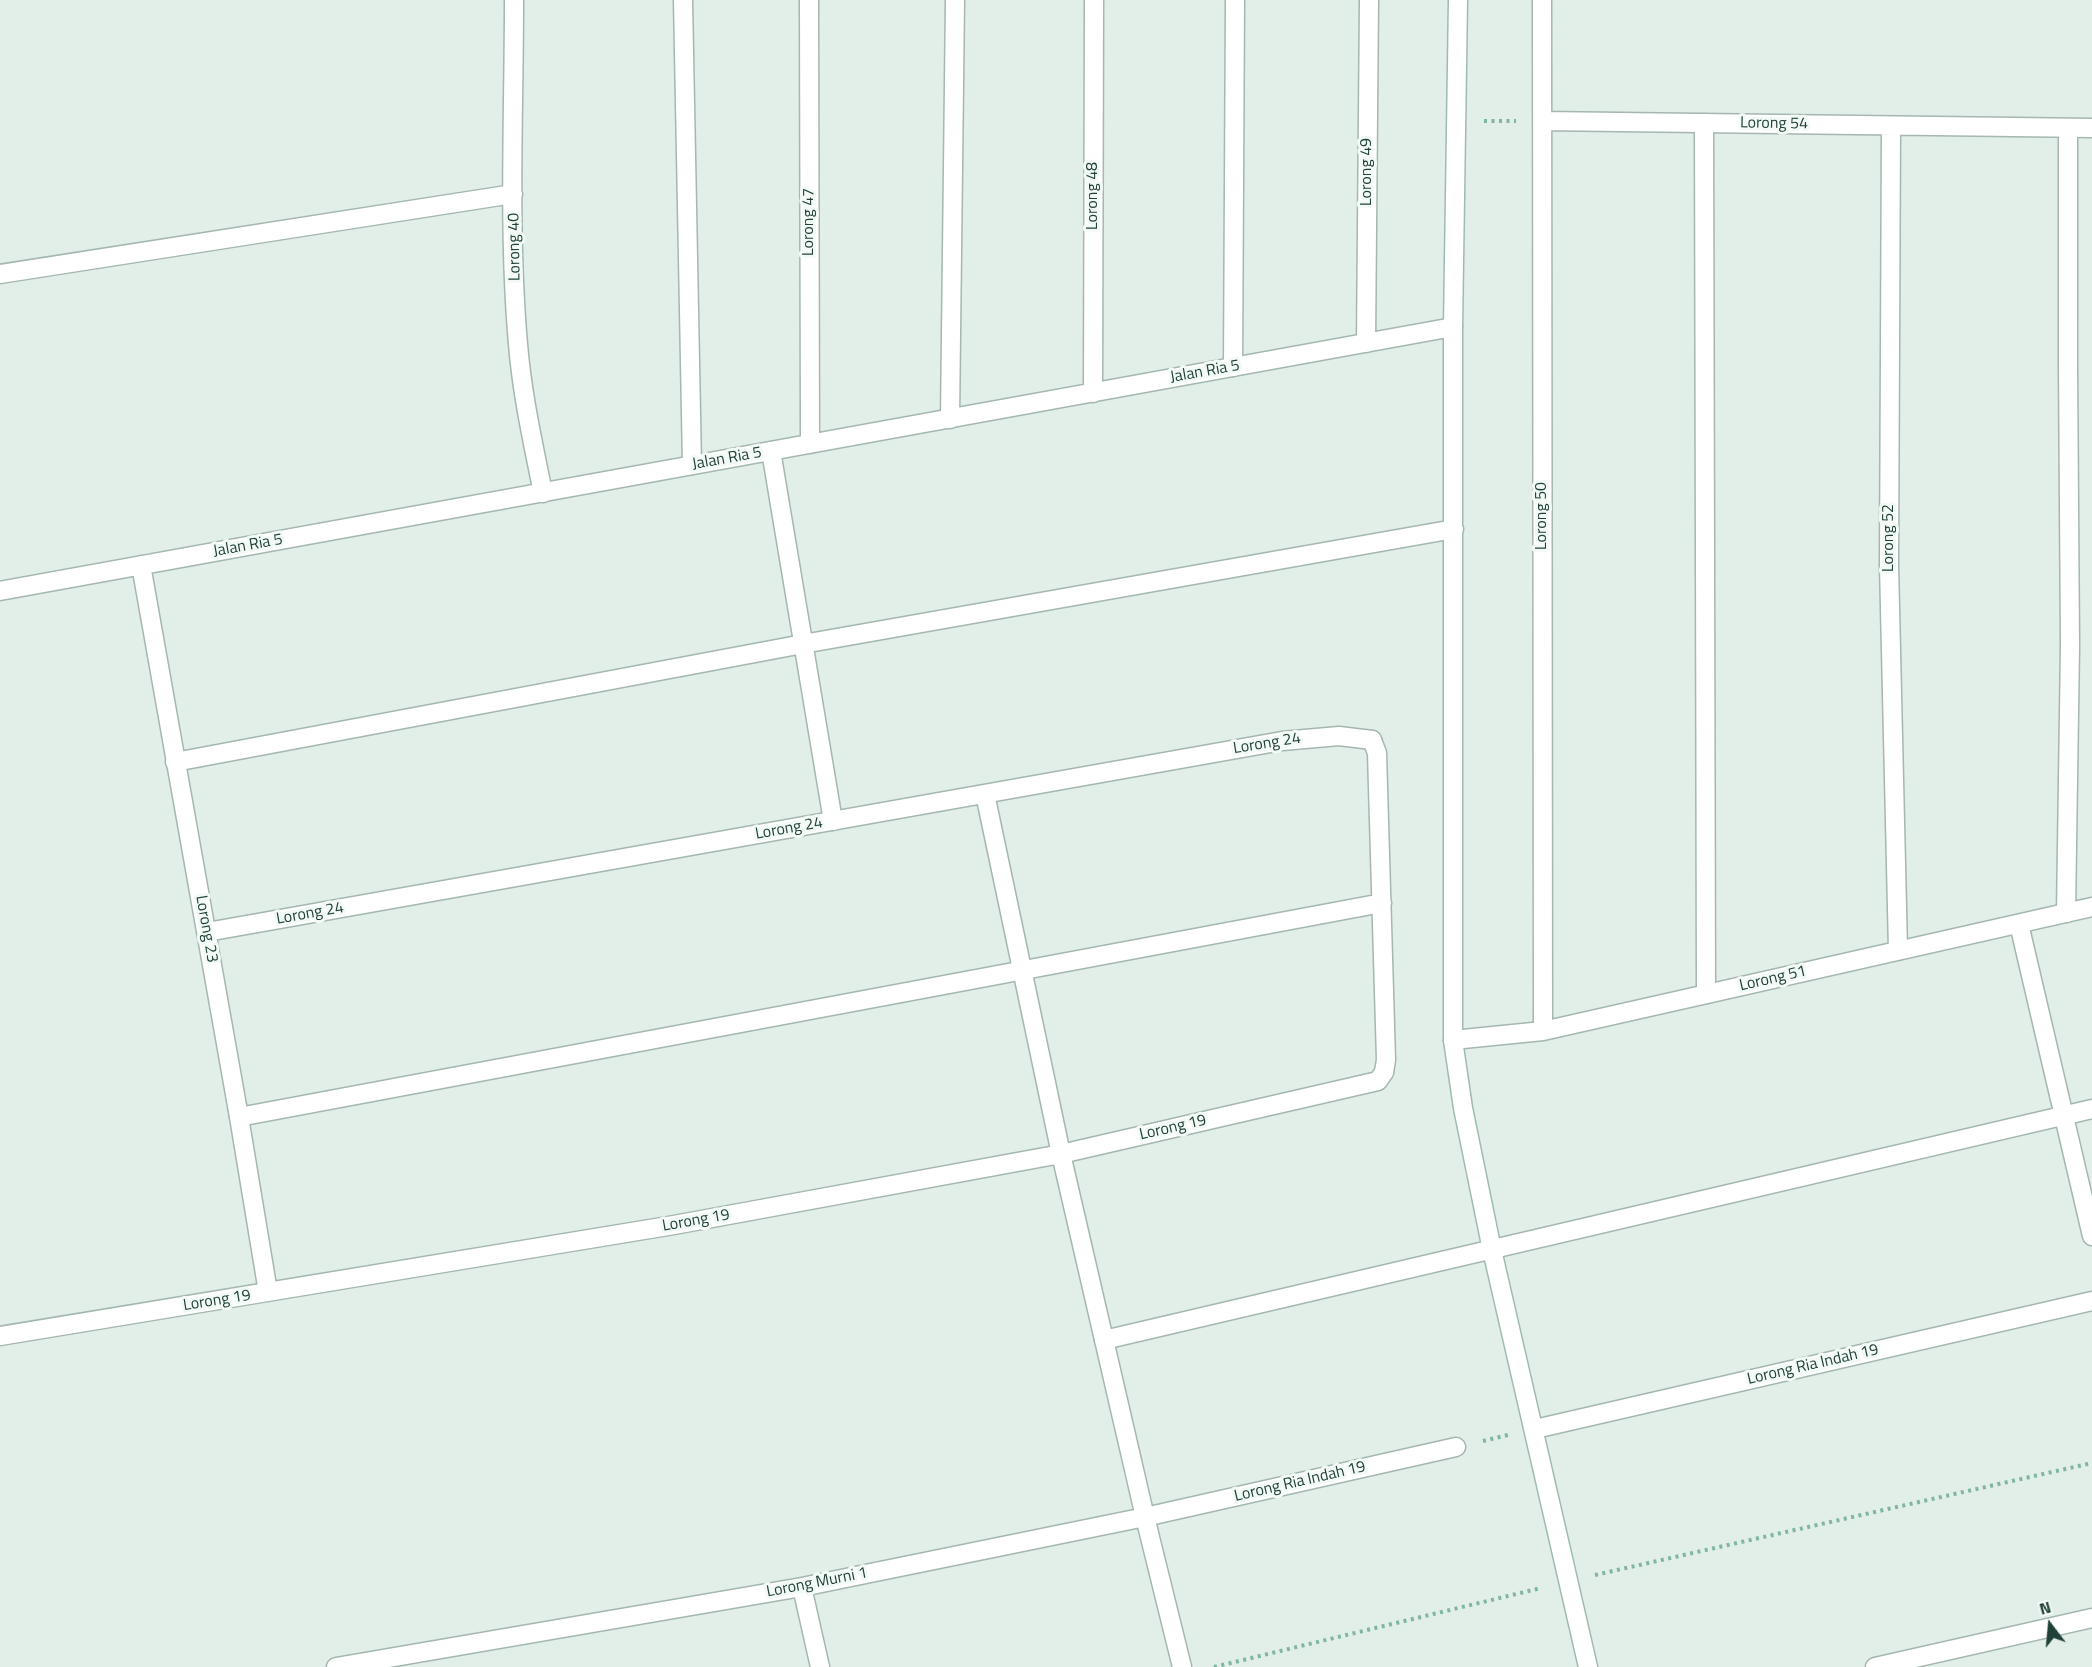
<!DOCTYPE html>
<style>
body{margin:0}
#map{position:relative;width:2092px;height:1667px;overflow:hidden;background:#e2eee8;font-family:"Titillium Web",sans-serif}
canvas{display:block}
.north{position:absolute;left:2020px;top:1595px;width:60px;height:60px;-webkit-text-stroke:4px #f3faf6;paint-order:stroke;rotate:344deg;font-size:16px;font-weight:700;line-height:24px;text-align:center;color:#204138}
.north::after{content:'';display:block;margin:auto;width:21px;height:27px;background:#204138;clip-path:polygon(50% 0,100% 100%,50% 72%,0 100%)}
</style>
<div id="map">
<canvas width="2092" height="1667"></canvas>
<div class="north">N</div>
</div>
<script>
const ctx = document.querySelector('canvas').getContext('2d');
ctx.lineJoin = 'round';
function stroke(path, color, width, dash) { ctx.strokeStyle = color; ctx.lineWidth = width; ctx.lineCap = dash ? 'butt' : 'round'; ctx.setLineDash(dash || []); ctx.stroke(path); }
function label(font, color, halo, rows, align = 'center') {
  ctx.font = font + ' "Titillium Web",sans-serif'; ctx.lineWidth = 6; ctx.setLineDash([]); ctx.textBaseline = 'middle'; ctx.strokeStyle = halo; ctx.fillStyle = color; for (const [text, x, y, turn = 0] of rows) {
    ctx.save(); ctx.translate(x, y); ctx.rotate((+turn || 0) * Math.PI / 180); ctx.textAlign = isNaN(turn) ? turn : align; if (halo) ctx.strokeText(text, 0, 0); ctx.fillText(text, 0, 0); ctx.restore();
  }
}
const path = new Path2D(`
 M 1484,121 L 1516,121
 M 1483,1441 L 1508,1435
 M 1595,1575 L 2092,1463
 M 1214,1667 L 1541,1588`);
const lane = new Path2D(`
 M 683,0 L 692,465
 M 1704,123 L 1706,994
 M 1233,367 L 1235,0
 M 950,419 L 955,0
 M 771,451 L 833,821
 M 1372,740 L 1377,753 L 1386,1060 L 1384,1072
 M 175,762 L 803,644 L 1454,529
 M 2066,913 L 2070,646 L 2068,365 L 2068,128
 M 2019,924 L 2092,1236
 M 239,1117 L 1382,903
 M 1104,1340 L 2092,1109`);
const street = new Path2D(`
 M 514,0 C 514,114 508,230 518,344 C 522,394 533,443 543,493
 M 809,0 L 810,444
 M 1542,0 L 1543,1031
 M 1542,121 L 2092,128
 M 1891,126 L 1889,565 L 1898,951
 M 0,274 L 513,194
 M 1366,343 L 1369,0
 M 1093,393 L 1094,0
 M 141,565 L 239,1117 L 268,1292
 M 0,591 L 1453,327
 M 985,794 L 1061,1154 L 1145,1517 L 1182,1667
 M 207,932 L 1282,741 L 1339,736 L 1372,740
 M 1453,1040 L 1543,1031 L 2092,907
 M 0,1336 L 674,1225 L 1061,1154 L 1378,1081 L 1384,1072
 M 1535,1429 L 2092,1301
 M 802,1587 L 820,1667
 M 336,1667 L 802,1587 L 1145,1517 L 1456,1447
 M 1875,1667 L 2092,1618`);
const secondary = new Path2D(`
 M 1458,0 L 1453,327 L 1453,1040 L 1463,1108 L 1492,1250 L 1588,1667`);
const streetNames = [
 ["Lorong 54",1774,124,1],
 ["Lorong 49",1367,172,-90],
 ["Lorong 48",1093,196,-90],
 ["Lorong 47",809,222,-90],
 ["Lorong 40",515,247,-91],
 ["Jalan Ria 5",1205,372,-10],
 ["Jalan Ria 5",727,459,-10],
 ["Lorong 50",1542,516,-90],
 ["Lorong 52",1889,538,-90],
 ["Jalan Ria 5",248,546,-10],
 ["Lorong 24",1267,744,-9],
 ["Lorong 24",789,829,-10],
 ["Lorong 24",310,914,-10],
 ["Lorong 23",206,929,80],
 ["Lorong 51",1773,979,-13],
 ["Lorong 19",1173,1128,-13],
 ["Lorong 19",696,1221,-10],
 ["Lorong 19",217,1301,-9],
 ["Lorong Ria Indah 19",1813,1365,-13],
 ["Lorong Ria Indah 19",1300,1482,-13],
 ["Lorong Murni 1",817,1583,-11]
];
stroke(lane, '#a4b7b0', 21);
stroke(street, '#a4b7b0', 21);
stroke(secondary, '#9fbbb1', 21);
stroke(path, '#7fb5a3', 4, [3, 4.5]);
stroke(lane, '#fff', 18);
stroke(street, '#fff', 18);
stroke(secondary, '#fff', 18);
label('16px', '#204138', '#f3faf6', streetNames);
</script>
